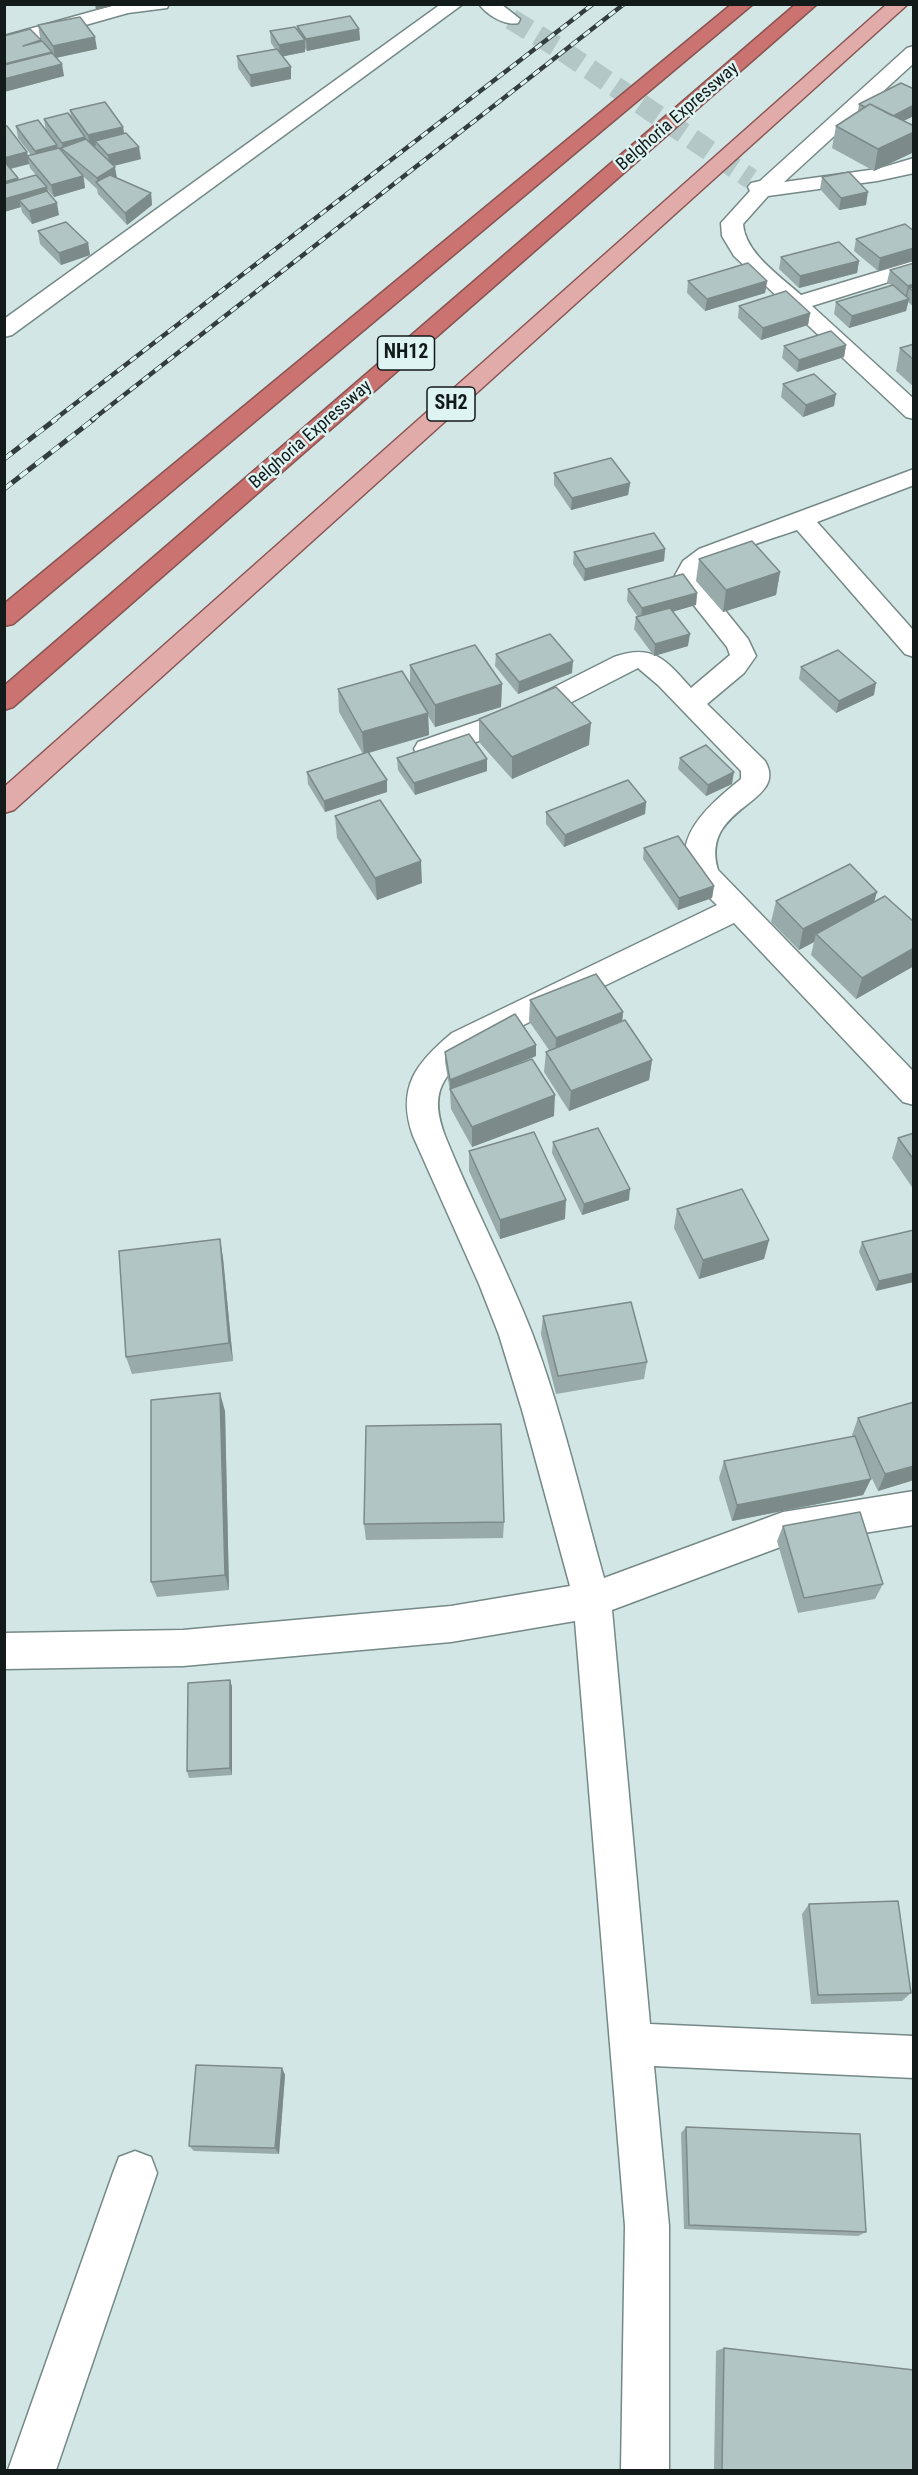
<!DOCTYPE html>
<style>
body{margin:0}
#map{position:relative;width:918px;height:2475px;overflow:hidden;background:#d1e6e5;font-family:"Roboto Condensed",sans-serif}
canvas{display:block}
.frame{position:absolute;inset:0;border:6px solid #121a1a;pointer-events:none}
</style>
<div id="map">
<canvas width="918" height="2475"></canvas>
<div class="frame"></div>
</div>
<script>
const ctx = document.querySelector('canvas').getContext('2d');
ctx.lineJoin = 'round';
function stroke(path, color, width, dash) { ctx.strokeStyle = color; ctx.lineWidth = width; ctx.lineCap = dash ? 'butt' : 'round'; ctx.setLineDash(dash || []); ctx.stroke(path); }
function fillPath(path, color) { ctx.fillStyle = color; ctx.fill(path, 'evenodd'); }
function label(font, color, halo, rows, align = 'center') {
  ctx.font = font + ' "Roboto Condensed",sans-serif'; ctx.lineWidth = 5; ctx.setLineDash([]); ctx.textBaseline = 'middle'; ctx.strokeStyle = halo; ctx.fillStyle = color; for (const [text, x, y, turn = 0] of rows) {
    ctx.save(); ctx.translate(x, y); ctx.rotate((+turn || 0) * Math.PI / 180); ctx.textAlign = isNaN(turn) ? turn : align; if (halo) ctx.strokeText(text, 0, 0); ctx.fillText(text, 0, 0); ctx.restore();
  }
}
const minorTunnel = new Path2D(`
 M 511,19 L 557,47 L 751,179`);
const minor = new Path2D(`
 M 119,4 L 169,4 L 167,8 L 128,13 L 4,48 L 4,36 Z
 M 479,4 L 501,4 L 520,19 L 518,23 C 505,26 487,15 479,4 Z
 M 914,46 L 914,63 L 784,182 L 877,169 L 914,158 L 914,173 L 877,181 L 768,196 L 743,224 C 745,253 780,276 801,295 L 914,261 L 914,274 L 812,306 L 914,399 L 914,419 L 906,417 L 734,256 L 722,236 L 721,223 L 750,191 L 748,187 L 751,183 L 760,181 L 907,48 Z
 M 914,469 L 914,485 L 817,522 L 914,631 L 914,657 L 905,654 L 797,530 C 772,539 711,555 699,578 L 748,639 L 756,656 L 744,673 L 707,704 L 765,761 C 790,804 699,805 718,870 L 914,1072 L 914,1105 L 903,1102 L 734,923 L 474,1049 C 441,1078 429,1093 445,1136 C 472,1203 506,1266 532,1333 C 562,1412 581,1496 604,1578 L 783,1512 L 914,1491 L 914,1525 L 783,1546 L 612,1610 L 650,2024 L 914,2036 L 914,2078 L 654,2066 L 669,2226 L 669,2470 L 621,2470 L 625,2226 L 575,1621 L 451,1642 L 183,1666 L 4,1669 L 4,1633 L 183,1630 L 451,1606 L 570,1586 L 522,1410 L 499,1335 L 479,1284 L 413,1136 C 396,1088 416,1063 452,1033 L 717,905 C 710,898 701,890 695,882 C 664,840 713,802 741,779 L 741,771 L 658,685 L 638,668 L 527,725 L 428,758 L 418,756 L 414,749 L 418,742 L 507,711 L 614,657 C 653,643 666,660 691,688 L 730,655 L 727,647 L 673,579 L 683,561 L 699,549 Z
 M 135,2151 L 151,2157 L 157,2173 L 56,2470 L 8,2470 L 113,2173 L 119,2157 Z`);
const tertiary = new Path2D(`
 M 441,4 L 463,4 L 12,335 L 4,337 L 4,319 Z`);
const primary = new Path2D(`
 M 887,4 L 908,4 L 14,810 L 4,813 L 4,787 Z`);
const motorway = new Path2D(`
 M 732,4 L 753,4 L 13,624 L 4,626 L 4,604 Z
 M 796,4 L 817,4 L 13,707 L 4,710 L 4,686 Z`);
const railFar1 = new Path2D(`
 M 54,420 L 593,4
 M 92,420 L 624,4`);
const rail = new Path2D(`
 M 4,459 L 56,419
 M 4,489 L 94,419`);
const wall = new Path2D(`
 M 38,25 L 97,49 L 56,58 L 64,76 L 4,92 L 4,36 L 41,41 L 47,47 L 40,37 Z
 M 297,26 L 359,29 L 360,40 L 307,51 L 305,49 L 305,52 L 283,56 L 291,67 L 291,79 L 251,87 L 238,68 L 237,56 L 275,49 L 271,43 L 270,31 L 297,29 Z
 M 859,104 L 903,121 L 914,126 L 914,152 L 874,171 L 832,148 L 836,126 L 858,111 Z
 M 70,110 L 123,127 L 124,133 L 141,159 L 114,166 L 117,178 L 151,193 L 152,205 L 127,225 L 98,194 L 97,189 L 84,177 L 85,188 L 54,197 L 47,189 L 48,192 L 59,215 L 32,224 L 22,212 L 21,207 L 4,212 L 4,126 L 27,152 L 28,156 L 31,155 L 18,138 L 16,126 L 46,131 L 44,119 L 71,118 ZM 29,164 L 30,168 L 36,175 L 19,180 L 18,178 L 11,169 Z
 M 822,177 L 866,205 L 839,210 L 820,189 Z
 M 38,231 L 88,243 L 90,255 L 61,265 L 40,244 Z
 M 914,231 L 914,260 L 878,271 L 854,251 L 856,239 Z
 M 781,257 L 859,261 L 857,273 L 799,288 L 779,269 Z
 M 914,263 L 914,307 L 908,302 L 906,311 L 849,328 L 834,314 L 836,302 L 891,285 L 887,282 L 890,270 Z
 M 688,281 L 767,281 L 765,293 L 705,311 L 687,293 Z
 M 739,306 L 810,313 L 808,325 L 761,340 L 738,318 Z
 M 914,344 L 914,387 L 896,371 L 900,348 Z
 M 846,345 L 844,357 L 797,372 L 782,358 L 784,346 Z
 M 783,384 L 834,406 L 803,417 L 781,397 Z
 M 554,473 L 630,483 L 628,495 L 571,510 L 554,485 Z
 M 665,549 L 664,561 L 584,581 L 573,564 L 574,552 Z
 M 699,559 L 780,572 L 776,595 L 723,612 L 696,581 Z
 M 628,589 L 697,593 L 696,605 L 673,611 L 688,646 L 654,656 L 634,629 L 636,617 L 638,617 L 627,601 Z
 M 496,654 L 572,673 L 518,694 L 495,666 Z
 M 410,665 L 502,684 L 501,707 L 435,727 L 428,716 L 429,735 L 369,753 L 387,792 L 325,812 L 308,784 L 307,772 L 363,754 L 339,712 L 338,689 L 410,684 Z
 M 801,667 L 874,695 L 836,713 L 799,679 Z
 M 479,719 L 589,745 L 512,779 L 479,742 Z
 M 397,758 L 487,759 L 487,771 L 415,795 L 398,770 Z
 M 680,758 L 732,784 L 706,796 L 678,769 Z
 M 646,802 L 645,814 L 564,847 L 546,824 L 546,812 Z
 M 335,816 L 422,883 L 377,900 L 337,838 Z
 M 644,848 L 714,886 L 712,898 L 678,910 L 643,859 Z
 M 776,901 L 875,901 L 914,922 L 914,966 L 856,999 L 811,955 L 814,942 L 799,950 L 771,922 Z
 M 530,1000 L 623,1012 L 622,1022 L 652,1060 L 649,1080 L 569,1111 L 544,1072 L 546,1052 L 549,1050 L 529,1021 Z
 M 536,1045 L 536,1056 L 507,1068 L 554,1116 L 472,1147 L 451,1109 L 450,1091 L 445,1062 L 445,1052 Z
 M 914,1133 L 914,1190 L 892,1158 L 898,1138 Z
 M 553,1142 L 629,1200 L 582,1215 L 552,1153 Z
 M 469,1151 L 565,1219 L 500,1239 L 469,1171 Z
 M 677,1209 L 769,1240 L 764,1259 L 699,1279 L 674,1228 Z
 M 914,1230 L 876,1291 L 859,1252 L 862,1242 Z
 M 220,1239 L 223,1258 L 233,1361 L 132,1374 L 126,1357 Z
 M 543,1316 L 647,1362 L 644,1379 L 556,1394 L 541,1334 Z
 M 914,1402 L 914,1480 L 878,1491 L 865,1464 L 871,1479 L 863,1495 L 732,1521 L 719,1478 L 724,1461 L 853,1437 L 852,1435 L 858,1418 Z
 M 225,1411 L 229,1590 L 157,1597 L 151,1582 Z
 M 504,1522 L 503,1538 L 366,1540 L 364,1524 Z
 M 783,1526 L 883,1584 L 875,1599 L 798,1613 L 777,1541 Z
 M 230,1680 L 232,1687 L 232,1775 L 189,1778 L 187,1771 Z
 M 809,1904 L 911,1993 L 902,2001 L 811,2004 L 802,1914 Z
 M 282,2068 L 285,2075 L 279,2154 L 194,2151 L 189,2146 Z
 M 686,2127 L 866,2232 L 858,2236 L 684,2229 L 681,2133 Z
 M 724,2348 L 914,2470 L 714,2470 L 716,2351 Z`);
const shadedWall = new Path2D(`
 M 95,4 L 120,4 L 96,10 Z
 M 359,29 L 360,40 L 307,51 L 306,39 Z
 M 95,37 L 97,49 L 55,58 L 53,46 Z
 M 305,40 L 305,52 L 280,57 L 279,45 Z
 M 52,52 L 54,64 L 4,76 L 4,64 Z
 M 62,64 L 64,76 L 4,92 L 4,79 Z
 M 291,67 L 291,79 L 251,87 L 250,75 Z
 M 914,105 L 914,116 L 885,130 L 888,118 Z
 M 123,127 L 125,139 L 95,141 L 96,146 L 90,147 L 88,135 Z
 M 914,132 L 914,152 L 874,171 L 878,149 Z
 M 85,137 L 87,149 L 63,150 L 62,143 Z
 M 57,145 L 59,157 L 37,163 L 35,151 Z
 M 139,147 L 141,159 L 109,167 L 108,155 Z
 M 27,152 L 29,164 L 4,170 L 4,158 Z
 M 115,167 L 117,179 L 98,184 L 97,178 Z
 M 83,176 L 85,188 L 54,197 L 51,185 Z
 M 18,178 L 21,190 L 4,195 L 4,182 Z
 M 47,187 L 49,199 L 19,200 L 21,207 L 4,212 L 4,199 Z
 M 868,192 L 866,205 L 839,210 L 841,198 Z
 M 151,193 L 152,205 L 127,225 L 125,213 Z
 M 57,203 L 59,215 L 32,224 L 29,211 Z
 M 88,243 L 90,255 L 61,265 L 59,253 Z
 M 914,248 L 914,260 L 878,271 L 880,258 Z
 M 859,261 L 857,273 L 799,288 L 800,276 Z
 M 767,281 L 765,293 L 705,311 L 707,299 Z
 M 914,284 L 914,292 L 909,288 L 907,297 L 905,298 L 908,286 Z
 M 909,299 L 906,311 L 849,328 L 852,316 Z
 M 810,313 L 808,325 L 761,340 L 763,328 Z
 M 846,345 L 844,357 L 797,372 L 799,360 Z
 M 836,394 L 834,406 L 803,417 L 806,405 Z
 M 630,483 L 628,495 L 571,510 L 572,498 Z
 M 665,549 L 664,561 L 584,581 L 585,569 Z
 M 780,572 L 776,595 L 723,612 L 726,590 Z
 M 697,593 L 696,605 L 641,621 L 642,608 Z
 M 690,634 L 688,646 L 654,656 L 655,644 Z
 M 573,661 L 572,673 L 518,694 L 519,682 Z
 M 876,683 L 874,695 L 836,713 L 839,701 Z
 M 502,684 L 501,707 L 435,727 L 435,705 Z
 M 428,713 L 429,735 L 364,754 L 362,732 Z
 M 591,723 L 589,745 L 512,779 L 512,757 Z
 M 487,759 L 487,771 L 415,795 L 414,783 Z
 M 734,772 L 732,784 L 706,796 L 708,785 Z
 M 387,780 L 387,792 L 325,812 L 324,801 Z
 M 646,802 L 645,814 L 564,847 L 565,835 Z
 M 421,861 L 422,883 L 377,900 L 375,878 Z
 M 714,886 L 712,898 L 678,910 L 679,898 Z
 M 877,892 L 871,913 L 816,934 L 814,942 L 799,950 L 803,929 Z
 M 914,948 L 914,966 L 856,999 L 862,978 Z
 M 623,1012 L 621,1033 L 555,1059 L 556,1038 Z
 M 536,1045 L 536,1056 L 451,1091 L 450,1089 L 450,1091 L 450,1080 Z
 M 652,1060 L 649,1080 L 569,1111 L 571,1091 Z
 M 555,1095 L 554,1116 L 472,1147 L 472,1127 Z
 M 630,1189 L 629,1200 L 582,1215 L 584,1204 Z
 M 566,1200 L 565,1219 L 500,1239 L 500,1220 Z
 M 220,1239 L 223,1258 L 233,1361 L 229,1343 Z
 M 769,1240 L 764,1259 L 699,1279 L 703,1260 Z
 M 914,1273 L 914,1282 L 876,1291 L 879,1281 Z
 M 220,1393 L 225,1411 L 229,1590 L 225,1575 Z
 M 914,1466 L 914,1480 L 878,1491 L 885,1474 Z
 M 871,1479 L 863,1495 L 732,1521 L 737,1505 Z
 M 230,1680 L 232,1687 L 232,1775 L 230,1768 Z
 M 282,2068 L 285,2075 L 279,2154 L 275,2148 Z`);
const building = new Path2D(`
 M 350,16 L 359,29 L 306,39 L 297,26 Z
 M 80,17 L 95,37 L 53,46 L 38,25 Z
 M 295,27 L 305,40 L 279,45 L 270,31 Z
 M 30,29 L 41,40 L 23,46 L 42,41 L 52,52 L 4,64 L 4,36 Z
 M 277,49 L 291,67 L 250,75 L 237,56 Z
 M 52,53 L 62,64 L 4,79 L 4,65 Z
 M 901,83 L 914,89 L 914,105 L 893,116 L 870,104 L 865,107 L 859,104 Z
 M 105,102 L 123,127 L 88,135 L 70,110 Z
 M 870,104 L 914,126 L 914,132 L 878,149 L 836,126 Z
 M 68,113 L 85,137 L 62,143 L 44,119 Z
 M 38,120 L 57,145 L 35,151 L 16,126 Z
 M 4,126 L 7,126 L 27,152 L 4,158 Z
 M 126,133 L 139,147 L 108,155 L 95,141 Z
 M 86,139 L 115,167 L 97,178 L 61,148 Z
 M 59,148 L 83,176 L 51,185 L 27,156 Z
 M 4,161 L 18,178 L 4,182 Z
 M 849,172 L 868,192 L 841,198 L 822,177 Z
 M 36,175 L 47,187 L 4,199 L 4,184 Z
 M 110,175 L 151,193 L 125,213 L 96,182 Z
 M 47,191 L 57,203 L 29,211 L 19,200 Z
 M 66,222 L 88,243 L 59,253 L 38,231 Z
 M 905,224 L 914,231 L 914,248 L 880,258 L 856,239 Z
 M 839,242 L 859,261 L 800,276 L 781,257 Z
 M 748,263 L 767,281 L 707,299 L 688,281 Z
 M 914,263 L 914,284 L 908,286 L 890,270 Z
 M 893,285 L 909,299 L 852,316 L 836,302 Z
 M 914,287 L 914,292 L 909,288 Z
 M 786,291 L 810,313 L 763,328 L 739,306 Z
 M 831,331 L 846,345 L 799,360 L 784,346 Z
 M 914,344 L 914,360 L 900,348 Z
 M 814,374 L 836,394 L 806,405 L 783,384 Z
 M 611,458 L 630,483 L 572,498 L 554,473 Z
 M 654,533 L 665,549 L 585,569 L 574,552 Z
 M 752,541 L 780,572 L 726,590 L 699,559 Z
 M 683,574 L 697,593 L 642,608 L 628,589 Z
 M 670,608 L 690,634 L 655,644 L 636,617 Z
 M 550,634 L 573,661 L 519,682 L 496,654 Z
 M 475,645 L 502,684 L 435,705 L 410,665 Z
 M 838,650 L 876,683 L 839,701 L 801,667 Z
 M 402,671 L 428,713 L 362,732 L 338,689 Z
 M 556,687 L 591,723 L 512,757 L 479,719 Z
 M 469,734 L 487,759 L 414,783 L 397,758 Z
 M 706,745 L 734,772 L 708,785 L 680,758 Z
 M 368,752 L 387,780 L 324,801 L 307,772 Z
 M 628,780 L 646,802 L 565,835 L 546,812 Z
 M 380,800 L 421,861 L 375,878 L 335,816 Z
 M 678,836 L 714,886 L 679,898 L 644,848 Z
 M 850,864 L 877,892 L 803,929 L 776,901 Z
 M 885,896 L 914,922 L 914,948 L 862,978 L 816,934 Z
 M 596,974 L 623,1012 L 556,1038 L 530,1000 Z
 M 515,1014 L 536,1045 L 450,1080 L 445,1052 Z
 M 625,1020 L 652,1060 L 571,1091 L 546,1052 Z
 M 532,1059 L 555,1095 L 472,1127 L 450,1089 Z
 M 598,1128 L 630,1189 L 584,1204 L 553,1142 Z
 M 534,1132 L 566,1200 L 500,1220 L 469,1151 Z
 M 914,1133 L 914,1160 L 898,1138 Z
 M 742,1189 L 769,1240 L 703,1260 L 677,1209 Z
 M 914,1230 L 914,1273 L 879,1281 L 862,1242 Z
 M 220,1239 L 229,1343 L 126,1357 L 119,1251 Z
 M 631,1302 L 647,1362 L 558,1376 L 543,1316 Z
 M 220,1393 L 225,1575 L 151,1582 L 151,1400 Z
 M 914,1402 L 914,1466 L 885,1474 L 858,1418 Z
 M 501,1424 L 504,1522 L 364,1524 L 366,1426 Z
 M 855,1436 L 871,1479 L 737,1505 L 724,1461 Z
 M 860,1512 L 883,1584 L 804,1598 L 783,1526 Z
 M 230,1680 L 230,1768 L 187,1771 L 188,1683 Z
 M 898,1901 L 911,1993 L 818,1995 L 809,1904 Z
 M 196,2065 L 282,2068 L 275,2148 L 189,2146 Z
 M 686,2127 L 860,2134 L 866,2232 L 689,2225 Z
 M 724,2348 L 914,2370 L 914,2470 L 722,2470 Z`);
const farStreetnames = [
 ["Belghoria Expressway",678,117,-41],
 ["Belghoria Expressway",311,435,-41]
];
const shields = [
 [406,353,57],
 [451,404,48]
];
const shieldNames = [
 ["NH12",406,353],
 ["SH2",451,404]
];
stroke(minorTunnel, '#b4c7c7', 21, [21, 10]);
stroke(minor, '#758987', 3);
stroke(tertiary, '#758987', 3);
stroke(primary, '#8a5452', 3);
stroke(motorway, '#8a5452', 3);
fillPath(minor, '#fff');
fillPath(tertiary, '#fff');
fillPath(primary, '#e0aba9');
fillPath(motorway, '#cb7370');
stroke(railFar1, '#333d3d', 4.5);
stroke(rail, '#333d3d', 5);
stroke(railFar1, '#def4f2', 3, [8]);
stroke(rail, '#def4f2', 4, [10]);
fillPath(wall, '#98aaa9');
fillPath(shadedWall, '#7c8b89');
fillPath(building, '#b1c6c4');
stroke(building, '#7c8b89', 1.5);
label('18px', '#121a1a', '#def4f2', farStreetnames);
for (const [x, y, w] of shields) { const box = new Path2D(); box.roundRect(x - w / 2, y - 17, w, 34, 4.5); ctx.fillStyle = '#def4f2'; ctx.fill(box); stroke(box, '#121a1a', 1.5); }
label('bold 20px', '#121a1a', null, shieldNames);
</script>
